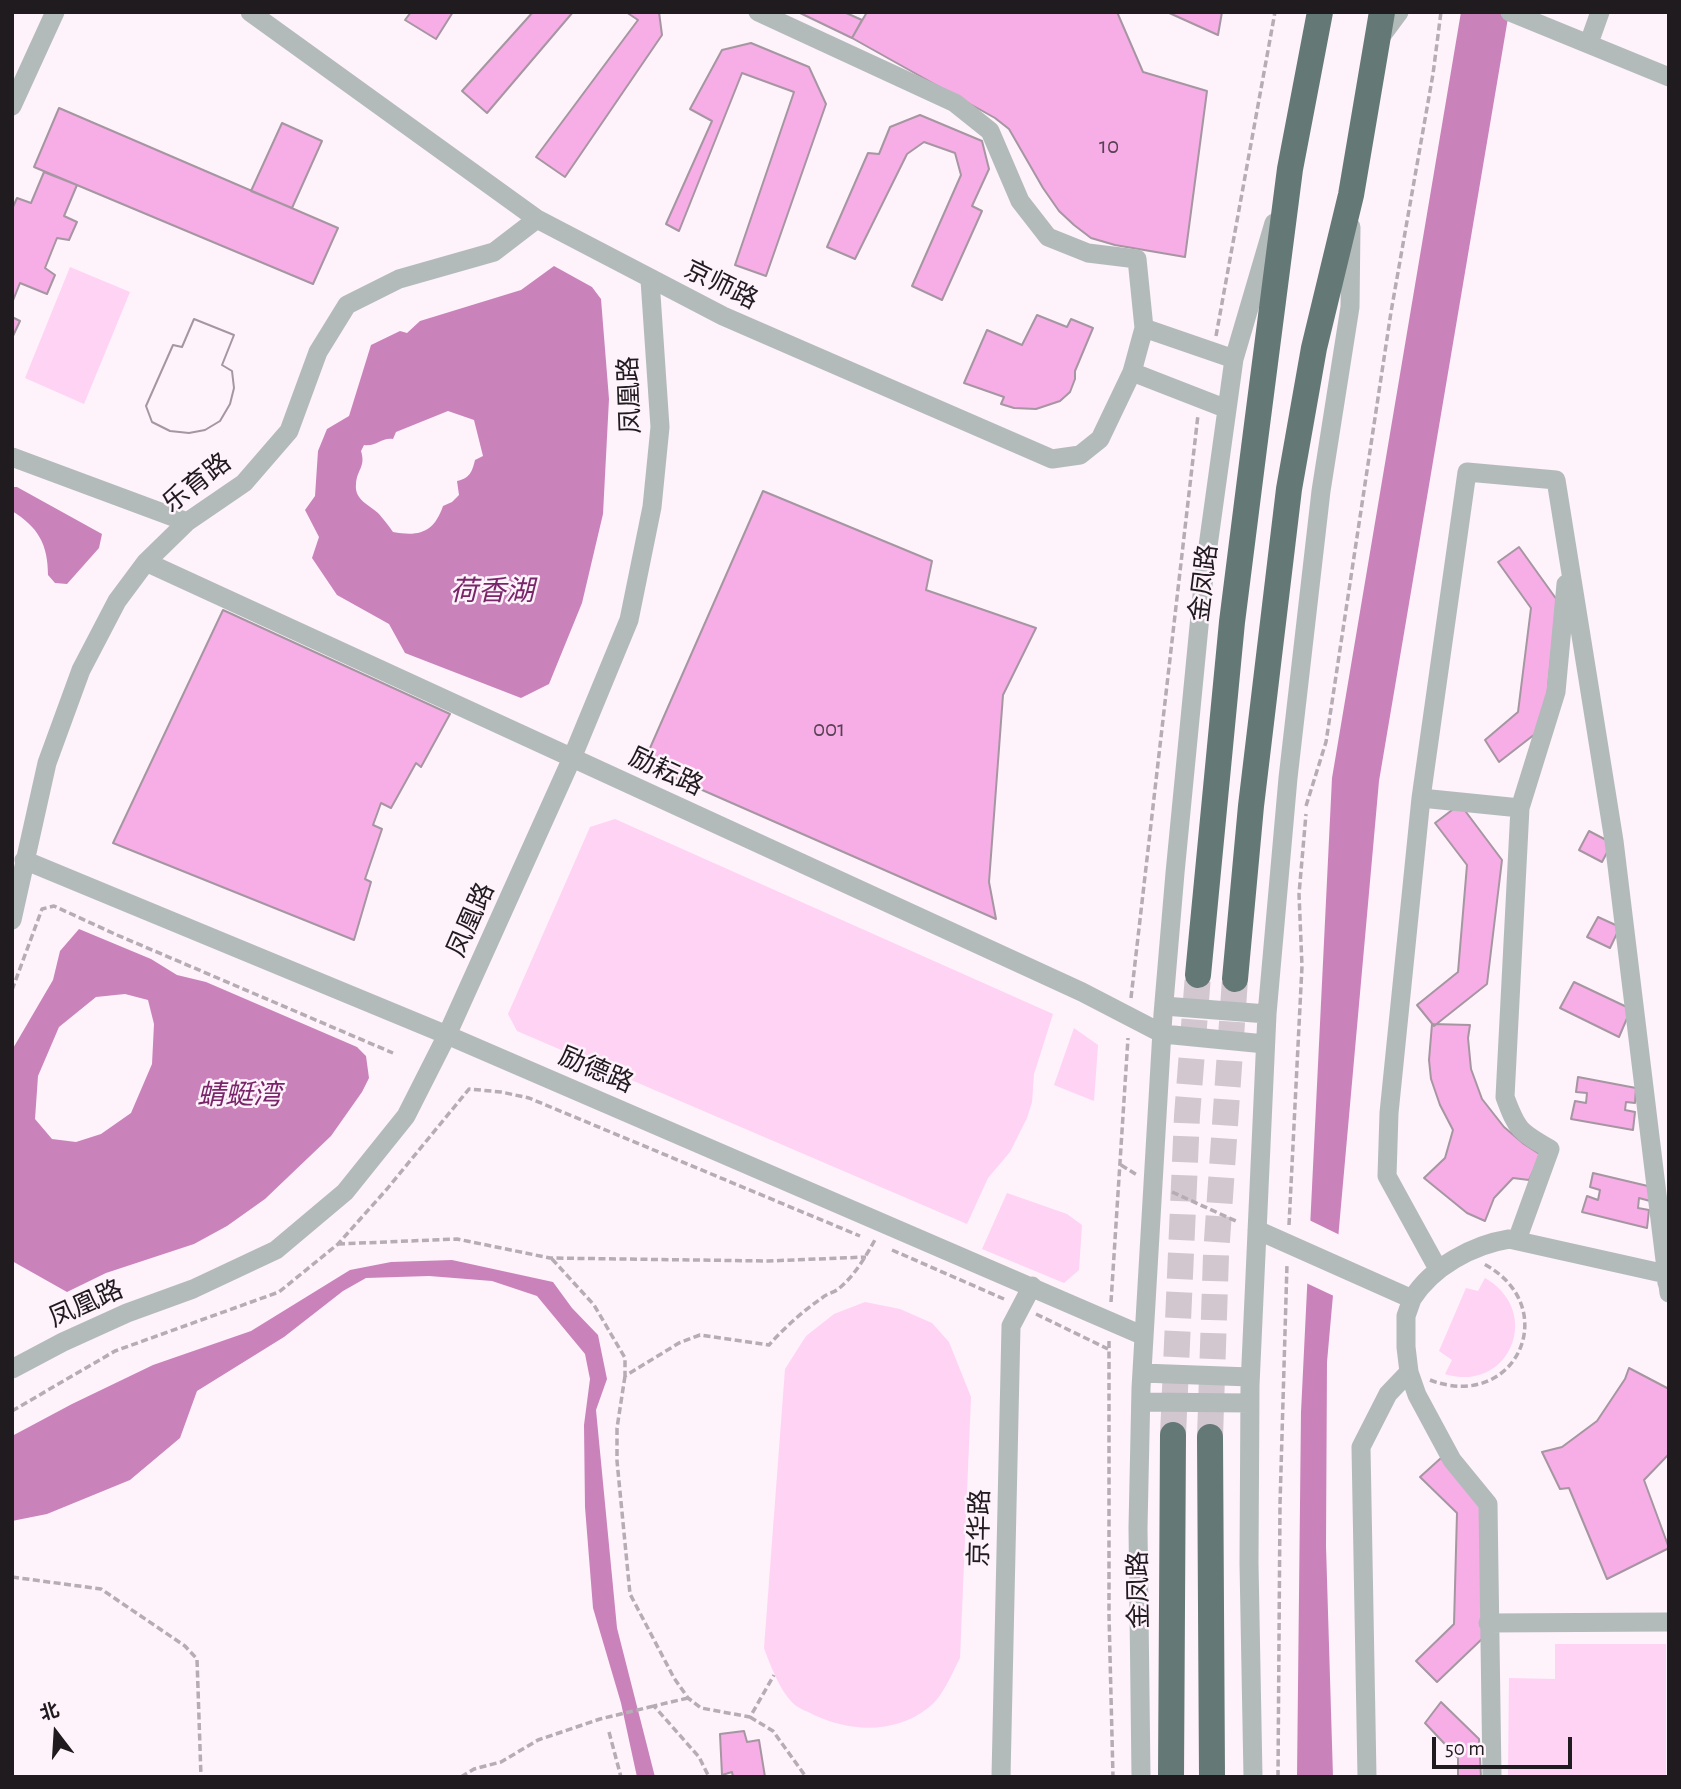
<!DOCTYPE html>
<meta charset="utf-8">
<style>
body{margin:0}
#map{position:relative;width:1681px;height:1789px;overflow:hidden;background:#fef2fb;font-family:"Alegreya Sans","Noto Sans SC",sans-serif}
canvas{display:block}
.frame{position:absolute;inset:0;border:14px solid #201b1f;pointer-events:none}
.north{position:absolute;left:21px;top:1698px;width:70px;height:70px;-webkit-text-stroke:5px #fef2fb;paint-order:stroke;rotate:343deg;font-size:19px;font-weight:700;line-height:28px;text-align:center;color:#201b1f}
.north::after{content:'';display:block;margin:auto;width:24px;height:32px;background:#201b1f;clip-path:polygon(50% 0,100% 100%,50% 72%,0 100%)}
.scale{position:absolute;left:1432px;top:1737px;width:140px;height:32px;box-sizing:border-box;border:4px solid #201b1f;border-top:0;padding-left:9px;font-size:21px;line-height:24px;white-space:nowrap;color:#201b1f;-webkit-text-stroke:5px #fef2fb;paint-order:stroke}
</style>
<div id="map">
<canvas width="1681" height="1789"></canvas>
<div class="frame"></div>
<div class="north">北</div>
<div class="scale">50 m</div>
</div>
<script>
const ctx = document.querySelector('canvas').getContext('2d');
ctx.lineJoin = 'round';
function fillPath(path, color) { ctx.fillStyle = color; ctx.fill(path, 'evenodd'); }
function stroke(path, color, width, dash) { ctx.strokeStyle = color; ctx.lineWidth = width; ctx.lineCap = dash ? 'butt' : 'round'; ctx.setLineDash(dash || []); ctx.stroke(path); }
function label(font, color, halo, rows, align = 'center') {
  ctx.font = font + ' "Alegreya Sans","Noto Sans SC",sans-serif'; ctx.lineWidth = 5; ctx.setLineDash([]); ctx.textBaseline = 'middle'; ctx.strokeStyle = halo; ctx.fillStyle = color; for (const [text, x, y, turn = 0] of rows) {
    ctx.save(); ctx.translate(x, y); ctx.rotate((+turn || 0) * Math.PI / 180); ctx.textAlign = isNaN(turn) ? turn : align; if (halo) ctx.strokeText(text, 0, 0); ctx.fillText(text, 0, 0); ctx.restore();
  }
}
const green = new Path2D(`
 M 70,267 L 130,292 L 84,404 L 25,378 Z
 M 615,819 L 1053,1014 L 1034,1074 L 1032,1102 L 1027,1118 L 1010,1152 L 988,1178 L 967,1224 L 517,1031 L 508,1014 L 590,827 Z
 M 1074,1028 L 1098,1045 L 1094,1101 L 1054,1085 Z
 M 1007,1193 L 1067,1214 L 1082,1225 L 1079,1270 L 1064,1283 L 982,1249 Z
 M 1485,1278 C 1544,1312 1509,1394 1445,1374 L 1452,1360 L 1439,1351 L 1466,1288 L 1478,1291 Z
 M 865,1302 L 900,1309 L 932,1323 L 949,1342 L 971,1397 L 960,1658 C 951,1675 943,1697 928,1708 C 895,1734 850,1732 814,1715 C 809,1712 800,1709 795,1705 C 781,1693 770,1665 764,1648 L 785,1369 L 806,1336 L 834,1314 Z
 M 1555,1644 L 1666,1644 L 1666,1777 L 1508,1777 L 1509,1678 L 1555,1679 Z`);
const water = new Path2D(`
 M 1461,12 L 1509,12 L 1379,781 L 1327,1362 L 1326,1546 L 1333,1777 L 1297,1777 L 1301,1412 L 1332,778 Z
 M 554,266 L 592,287 L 601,299 L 609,399 L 603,514 L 582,603 L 549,684 L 521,698 L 405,653 L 389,624 L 337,595 L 312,558 L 319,537 L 305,510 L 315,496 L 318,451 L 327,429 L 349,416 L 371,345 L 400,331 L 407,333 L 420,321 L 521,290 ZM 448,411 L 474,420 L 483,456 L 475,460 C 472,472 470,478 457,481 L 459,495 L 452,502 L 443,506 C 434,532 420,537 393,532 C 389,526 384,520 379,514 C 370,505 354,500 356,484 C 357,469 366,467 361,451 L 364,445 C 376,447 382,437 393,439 L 396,432 Z
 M 12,487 L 17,487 L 102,534 L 99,548 L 67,584 L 55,583 L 48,575 C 48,544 38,527 12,511 Z
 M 79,929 L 151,959 L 177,975 L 206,982 L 357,1047 L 366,1056 L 369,1078 L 362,1092 L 331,1136 L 265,1199 L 227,1226 L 194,1244 L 106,1273 L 67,1292 L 12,1261 L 12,1050 L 53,980 L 60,951 ZM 125,994 L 148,1000 L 154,1024 L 152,1064 L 131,1113 L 101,1134 L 76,1142 L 52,1139 L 35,1119 L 38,1076 L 59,1027 L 96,997 Z
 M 452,1260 L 553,1282 L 572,1308 L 598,1335 L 607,1379 L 596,1410 L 617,1628 L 655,1777 L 637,1777 L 621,1703 L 593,1608 L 585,1507 L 584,1425 L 590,1379 L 585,1354 L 537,1296 L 492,1281 L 429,1276 L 366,1278 L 343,1291 L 284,1337 L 197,1391 L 180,1438 L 130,1480 L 47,1514 L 12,1521 L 12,1436 L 72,1404 L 153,1365 L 251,1331 L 350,1270 L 391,1262 Z`);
const pier = new Path2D(`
 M 1307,1219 L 1342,1236 L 1336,1297 L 1304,1282 Z`);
const building = new Path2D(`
 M 411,12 L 453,12 L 436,39 L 405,20 Z
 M 533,12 L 573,12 L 487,113 L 462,91 Z
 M 626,12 L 659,12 L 662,35 L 565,177 L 536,157 L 638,20 Z
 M 798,12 L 844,12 L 862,20 L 852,38 Z
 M 867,12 L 1117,12 L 1143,72 L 1207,91 L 1185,257 L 1115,245 L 1091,238 L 1074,225 L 1059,211 L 1043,188 L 1009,129 L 995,118 L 852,38 Z
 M 1167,12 L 1222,12 L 1218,35 Z
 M 751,43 L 809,67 L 826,104 L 766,276 L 735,265 L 794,92 L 742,73 L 679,231 L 666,224 L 712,121 L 690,109 L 722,50 Z
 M 59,108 L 338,228 L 313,284 L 34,167 Z
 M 920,115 L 982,141 L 989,169 L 972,206 L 982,211 L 942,300 L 912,286 L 961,175 L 955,153 L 924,142 L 907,154 L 855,259 L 827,247 L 868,153 L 879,154 L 890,127 Z
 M 282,123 L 322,141 L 292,208 L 251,191 Z
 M 44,172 L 77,185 L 64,216 L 77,222 L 69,240 L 57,238 L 45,268 L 55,275 L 47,294 L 20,283 L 12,303 L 12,209 L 17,198 L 31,203 Z
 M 1037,315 L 1067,327 L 1071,319 L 1093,328 L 1075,371 L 1075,379 L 1070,392 L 1060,401 L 1036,409 L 1014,408 L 1001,404 L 1004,397 L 964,383 L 987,330 L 1022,345 Z
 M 12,317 L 20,321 L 12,338 Z
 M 194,319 L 234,335 L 222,365 L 232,371 L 234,388 L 230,404 L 220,421 L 205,430 L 189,433 L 170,431 L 152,422 L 146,406 L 173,345 L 182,347 Z
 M 194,319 L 234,335 L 222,365 L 232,371 L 234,388 L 230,404 L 220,421 L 205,430 L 189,433 L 170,431 L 152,422 L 146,406 L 173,345 L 182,347 Z
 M 763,491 L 932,561 L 926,590 L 1036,628 L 1003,695 L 989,882 L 996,919 L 643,764 Z
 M 1519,547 L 1557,600 L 1544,727 L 1499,762 L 1485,740 L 1518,712 L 1531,608 L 1498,562 Z
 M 223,610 L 450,714 L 421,767 L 416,763 L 391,808 L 381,803 L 373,825 L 382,829 L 365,879 L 371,882 L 354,940 L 113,843 Z
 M 1460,804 L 1502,860 L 1487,984 L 1434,1026 L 1417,1005 L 1458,972 L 1467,865 L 1435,823 Z
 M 1589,831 L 1612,843 L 1602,862 L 1579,850 Z
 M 1598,917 L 1620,927 L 1610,948 L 1587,937 Z
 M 1574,982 L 1631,1009 L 1619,1037 L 1560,1008 Z
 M 1432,1024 L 1470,1025 L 1468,1038 L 1471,1069 L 1482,1099 L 1504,1127 L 1524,1144 L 1541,1155 L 1529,1180 L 1513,1178 L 1494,1198 L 1485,1221 L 1467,1213 L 1424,1178 L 1445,1158 L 1453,1130 L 1440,1105 L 1431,1079 L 1429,1060 Z
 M 1578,1077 L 1636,1088 L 1635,1103 L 1626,1102 L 1625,1110 L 1635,1112 L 1633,1130 L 1571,1119 L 1575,1101 L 1586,1103 L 1587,1093 L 1576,1092 Z
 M 1593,1173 L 1652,1187 L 1650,1201 L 1639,1198 L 1638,1208 L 1649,1210 L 1647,1228 L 1582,1212 L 1587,1196 L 1598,1200 L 1600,1190 L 1590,1187 Z
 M 1629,1368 L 1669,1389 L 1669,1454 L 1644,1480 L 1669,1548 L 1607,1579 L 1569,1488 L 1560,1489 L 1542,1452 L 1562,1447 L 1597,1421 L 1625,1379 Z
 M 1441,1458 L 1483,1506 L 1483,1638 L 1437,1682 L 1416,1661 L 1454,1624 L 1457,1513 L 1420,1477 Z
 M 1441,1702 L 1479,1739 L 1481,1777 L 1458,1777 L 1458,1758 L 1425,1723 Z
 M 744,1731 L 747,1742 L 759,1740 L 765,1777 L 733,1777 L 732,1772 L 722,1775 L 720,1734 Z`);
const highwayTunnel = new Path2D(`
 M 1173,1435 L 1187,1116 L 1198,975
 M 1210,1437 L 1216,1255 L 1235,979`);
const path = new Path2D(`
 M 1216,336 L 1275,12
 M 1306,806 L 1326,742 L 1391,312 L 1433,74 L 1441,12
 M 12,990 L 42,909 L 54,906 L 117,935 L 393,1053
 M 1131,998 L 1198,415
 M 1121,1165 L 1137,1175
 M 1172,1192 L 1238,1222
 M 1289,1225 L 1302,966 L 1299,894 L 1306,814
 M 338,1244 L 457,1239 L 550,1258 L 768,1261 L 866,1257
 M 892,1250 L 1004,1299
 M 552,1259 L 594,1305 L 625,1358 L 625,1376 L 679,1343 L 700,1335 L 769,1345 C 784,1328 803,1311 822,1298 C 826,1294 832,1293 837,1290 C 854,1277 866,1256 876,1238
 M 1111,1302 L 1128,1038
 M 1036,1314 L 1108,1349
 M 1109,1341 L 1109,1615 L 1113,1777
 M 625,1376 L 617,1428 L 617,1461 L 630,1594 L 674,1678 L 688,1698 L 701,1708 L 750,1717 L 774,1675
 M 1430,1380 C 1516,1413 1564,1307 1484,1264
 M 12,1411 L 115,1351 L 279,1292 L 338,1244 L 387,1189 L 469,1089 L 501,1092 L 529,1098 L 860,1236
 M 12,1577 L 101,1589 L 185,1646 L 197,1659 L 201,1777
 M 688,1698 L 654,1706 L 699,1757 L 709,1777
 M 750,1717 L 773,1731 L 806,1777
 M 609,1732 L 621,1777
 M 461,1777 L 474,1769 L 501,1762 L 538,1740 L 600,1719 L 654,1706
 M 1278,1777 L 1280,1504 L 1287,1264`);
const minor = new Path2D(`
 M 250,12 L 537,219 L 723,316 L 1052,459 L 1080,455 L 1100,439 L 1132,372 L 1144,328 L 1137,259 L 1088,253 L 1048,237 L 1020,201 L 990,131 L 955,103 L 758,12
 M 1510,12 L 1669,77
 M 1379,39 L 1399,12
 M 1589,43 L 1600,12
 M 12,106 L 55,12
 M 1144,328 L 1234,359
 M 1132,372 L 1227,409
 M 12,457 L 187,522
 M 146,562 L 1082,992 L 1163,1034 L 1265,1044
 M 1421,798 L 1520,808
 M 24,860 L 447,1035 L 1144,1336
 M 12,920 L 47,763 L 81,670 L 117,601 L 146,562 L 187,522 L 244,483 L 289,431 L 318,352 L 347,305 L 399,279 L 494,252 L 537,219
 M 1164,1006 L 1267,1014
 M 1257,1230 L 1412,1299 C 1432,1267 1472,1245 1509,1239 L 1666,1274 L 1667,1283
 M 1517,1240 L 1550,1149 C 1520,1132 1517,1130 1505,1097 L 1520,808 L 1556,692 L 1566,584
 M 1438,1269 L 1387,1176 L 1389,1113 L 1421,798 L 1467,472 L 1556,480 L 1614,841 L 1669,1293
 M 1412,1299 L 1406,1316 L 1406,1347 L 1409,1372 L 1417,1395 L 1452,1460 L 1488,1504 L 1492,1777
 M 12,1369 L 63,1342 L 127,1313 L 193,1289 L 276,1250 L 345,1192 L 406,1116 L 447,1035 L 572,758 L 629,620 L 652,507 L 660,427 L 650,280
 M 1142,1373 L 1250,1377
 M 1141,1402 L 1250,1403
 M 1488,1623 L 1669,1622
 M 1001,1777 L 1011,1326 L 1032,1286
 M 1141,1777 L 1138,1528 L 1141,1388 L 1163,1014 L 1175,873 L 1204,575 L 1234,359 L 1274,223
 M 1253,1777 L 1249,1563 L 1250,1385 L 1267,1014 L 1288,778 L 1321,491 L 1350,307 L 1351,227
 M 1367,1777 L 1361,1447 L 1388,1394 L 1409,1372`);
const highway = new Path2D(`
 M 1198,975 L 1232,622 L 1254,448 L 1290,169 L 1320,12
 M 1235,979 L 1251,806 L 1289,489 L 1314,348 L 1351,195 L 1382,12
 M 1210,1437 L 1212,1777
 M 1171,1777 L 1173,1435`);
const numberNames = [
 ["10",1109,146],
 ["001",829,729]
];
const streetNames = [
 ["京师路",721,285,26],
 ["凤凰路",630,395,-92],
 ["乐育路",197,483,-38],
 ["金凤路",1204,583,-83],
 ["励耘路",666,772,25],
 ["凤凰路",471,920,-66],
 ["励德路",596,1070,23],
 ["凤凰路",86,1304,-24],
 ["京华路",980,1528,-89],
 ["金凤路",1139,1590,-91]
];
const waterNames = [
 ["荷香湖",492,592],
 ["蜻蜓湾",239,1096]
];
fillPath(green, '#ffd3f4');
fillPath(water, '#ca83ba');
fillPath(pier, '#fef2fb');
fillPath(building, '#f7ade6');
stroke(building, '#a596a1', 2);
stroke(highwayTunnel, '#d2c7cf', 26, [26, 13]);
stroke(path, '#b6acb3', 3.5, [7, 3.5]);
stroke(minor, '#b2bbba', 19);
stroke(highway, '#647875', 26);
label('23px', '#564051', null, numberNames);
label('26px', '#201b1f', '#fef2fb', streetNames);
label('italic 28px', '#79256a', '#fef2fb', waterNames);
</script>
